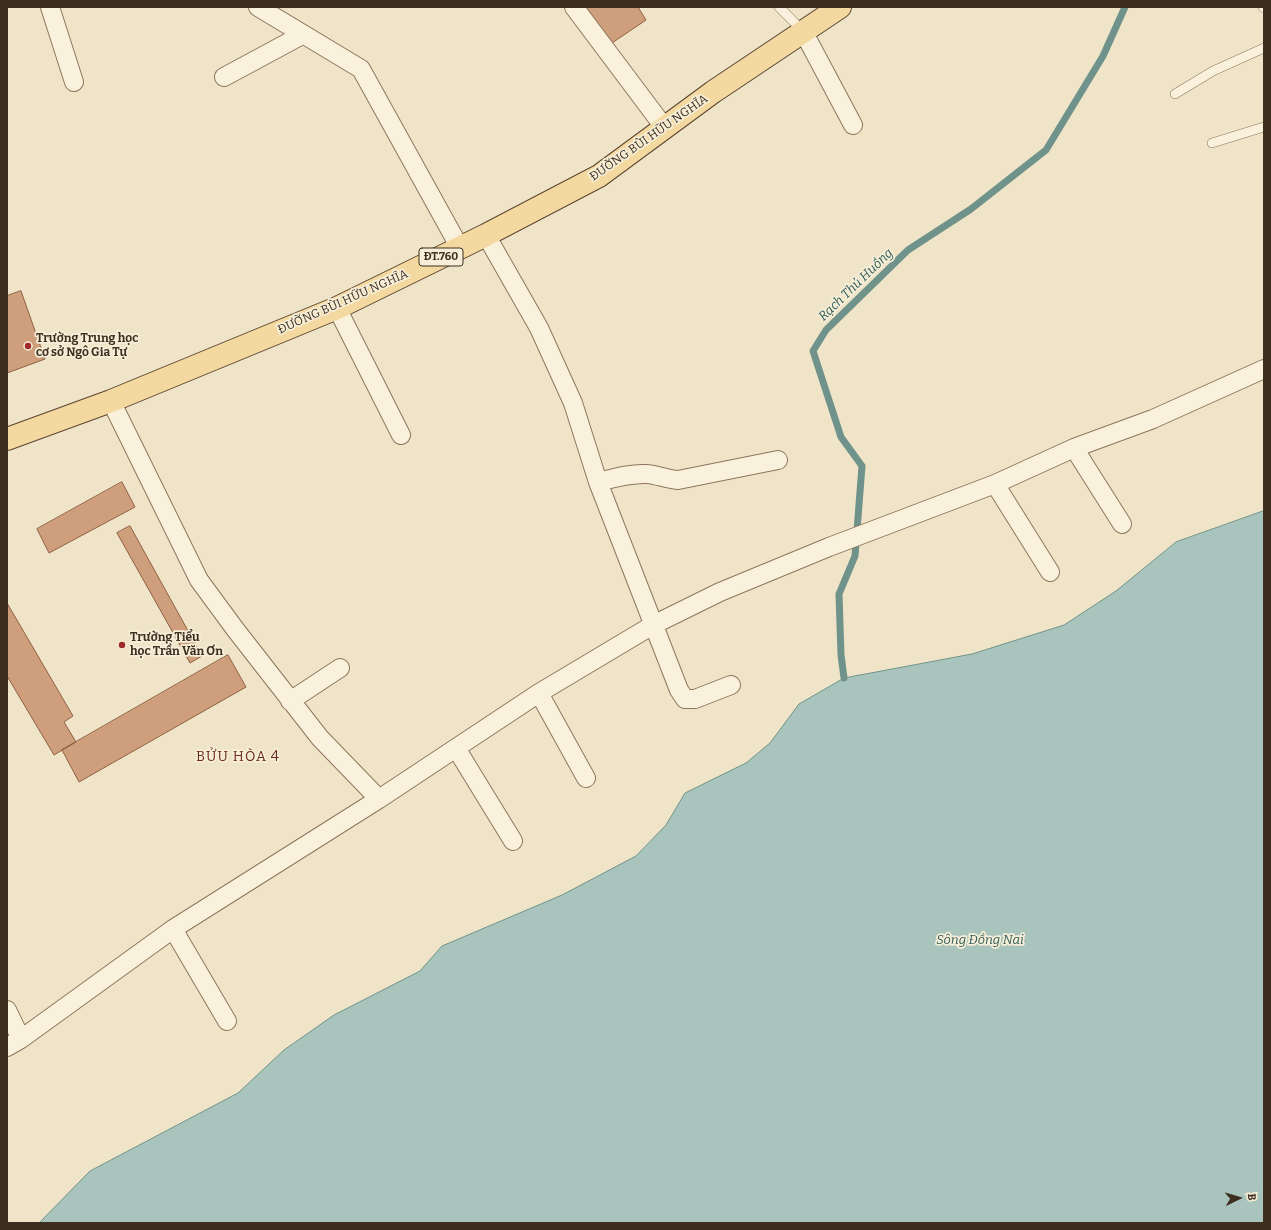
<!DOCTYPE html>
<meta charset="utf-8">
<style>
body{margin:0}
#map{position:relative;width:1271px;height:1230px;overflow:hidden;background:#f0e4c8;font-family:Bitter,serif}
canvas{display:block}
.frame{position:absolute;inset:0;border:8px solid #3d2e20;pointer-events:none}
.north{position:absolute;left:1219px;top:1178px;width:40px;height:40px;-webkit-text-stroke:3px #f7eed8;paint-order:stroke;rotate:85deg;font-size:11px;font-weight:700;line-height:16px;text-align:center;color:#3d2e20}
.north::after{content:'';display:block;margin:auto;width:14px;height:18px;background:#3d2e20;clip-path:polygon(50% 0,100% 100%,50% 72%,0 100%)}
</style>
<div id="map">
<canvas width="1271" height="1230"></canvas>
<div class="frame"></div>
<div class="north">B</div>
</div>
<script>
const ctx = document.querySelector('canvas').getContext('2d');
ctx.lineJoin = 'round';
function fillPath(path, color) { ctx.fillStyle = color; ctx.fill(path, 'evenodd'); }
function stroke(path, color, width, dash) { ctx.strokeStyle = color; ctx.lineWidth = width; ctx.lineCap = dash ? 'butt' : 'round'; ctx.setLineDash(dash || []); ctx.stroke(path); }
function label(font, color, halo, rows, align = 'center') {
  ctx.font = font + ' Bitter,serif'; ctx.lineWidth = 3.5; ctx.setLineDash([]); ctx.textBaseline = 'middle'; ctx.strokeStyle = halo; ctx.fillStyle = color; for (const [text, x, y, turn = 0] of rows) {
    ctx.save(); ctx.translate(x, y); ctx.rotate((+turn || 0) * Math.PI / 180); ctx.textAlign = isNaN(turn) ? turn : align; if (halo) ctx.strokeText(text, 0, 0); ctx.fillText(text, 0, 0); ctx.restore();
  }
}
const water = new Path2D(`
 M 1264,511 L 1264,1223 L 39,1223 L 90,1171 L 238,1093 L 284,1050 L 334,1015 L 420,971 L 442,946 L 562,895 L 636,856 L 666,825 L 685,793 L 746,763 L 770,743 L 799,704 L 844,678 L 972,654 L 1064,625 L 1116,591 L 1176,542 Z`);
const stream = new Path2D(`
 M 844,678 L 841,655 L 839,594 L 855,556 L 862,466 L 841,437 L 813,351 L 826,330 L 908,250 L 971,209 L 1046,150 L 1103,56 L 1125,7`);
const building = new Path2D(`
 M 585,7 L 638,7 L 646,20 L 612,43 Z
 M 21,291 L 45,359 L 7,373 L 7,296 Z
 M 122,482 L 135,507 L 49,553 L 37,529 Z
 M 130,526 L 202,656 L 190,663 L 117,533 Z
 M 7,603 L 73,716 L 64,722 L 76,742 L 54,755 L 7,676 Z
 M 228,655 L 246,687 L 79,782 L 62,750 Z`);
const lane = new Path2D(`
 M 779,7 L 803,31
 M 1263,7 L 1264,8
 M 1175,94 L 1213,71 L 1264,48
 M 1212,143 L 1264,127`);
const street = new Path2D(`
 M 50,7 L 74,82
 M 258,7 L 361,69 L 460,248
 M 574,7 L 664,127
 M 803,31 L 853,125
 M 224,77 L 302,35
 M 486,235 L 539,328 L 573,403 L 598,482 L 679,690 L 685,699 L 695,699 L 731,685
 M 337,308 L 401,435
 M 111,401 L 199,580 L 235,629 L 320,738 L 379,799
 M 1074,448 L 1122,524
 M 598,482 C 614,478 631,473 647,474 C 658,475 666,479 678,480 L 778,460
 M 995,484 L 1050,572
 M 539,693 L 586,778
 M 290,701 L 340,668
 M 456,748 L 513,841
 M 173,929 L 227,1021
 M 7,1010 L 21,1039
 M 7,1047 L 21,1039 L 173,929 L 379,799 L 539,693 L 653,625 L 720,592 L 829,547 L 995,484 L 1074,448 L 1153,419 L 1264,369`);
const primary = new Path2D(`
 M 7,439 L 111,401 L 337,308 L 486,235 L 599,176 L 713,92 L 840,7`);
const markers = [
 [28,346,4,"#9e2a2b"],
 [122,645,4,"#9e2a2b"]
];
const shields = [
 [441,257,44]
];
const shieldNames = [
 ["ĐT.760",441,257]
];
const streetNames = [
 ["ĐƯỜNG BÙI HỮU NGHĨA",649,138,-35],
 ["ĐƯỜNG BÙI HỮU NGHĨA",343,302,-24]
];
const poiNames = [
 ["Trường Trung học",36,339],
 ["cơ sở Ngô Gia Tự",36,353],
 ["Trường Tiểu",130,638],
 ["học Trần Văn Ơn",130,652]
];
const waterNames = [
 ["Rạch Thủ Huồng",856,285,-44],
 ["Sông Đồng Nai",980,940]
];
const quarterNames = [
 ["BỬU HÒA 4",238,757]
];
fillPath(water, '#a9c4bc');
stroke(water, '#6f938a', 1);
stroke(stream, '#6f938a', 7);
fillPath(building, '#cf9f7d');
stroke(building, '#8d5f41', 1);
stroke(lane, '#8d765c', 10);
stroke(street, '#8d765c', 20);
stroke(primary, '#5b4430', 24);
stroke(lane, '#faf1dc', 9);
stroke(street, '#faf1dc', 18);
stroke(primary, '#f3d9a0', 22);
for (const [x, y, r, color] of markers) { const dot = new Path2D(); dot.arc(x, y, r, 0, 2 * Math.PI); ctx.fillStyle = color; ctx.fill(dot); stroke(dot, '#f7eed8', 1.5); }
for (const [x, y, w] of shields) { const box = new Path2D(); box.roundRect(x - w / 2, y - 9, w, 18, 3); ctx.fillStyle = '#f7eed8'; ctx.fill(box); stroke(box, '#3d2e20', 1); }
label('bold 11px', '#3d2e20', null, shieldNames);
label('12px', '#3d2e20', '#f7eed8', streetNames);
label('bold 12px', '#3d2e20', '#f7eed8', poiNames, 'left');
label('italic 13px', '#2f5d5a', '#f7eed8', waterNames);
ctx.letterSpacing = '1px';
label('14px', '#6b2e1e', '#f7eed8', quarterNames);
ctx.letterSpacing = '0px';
</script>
